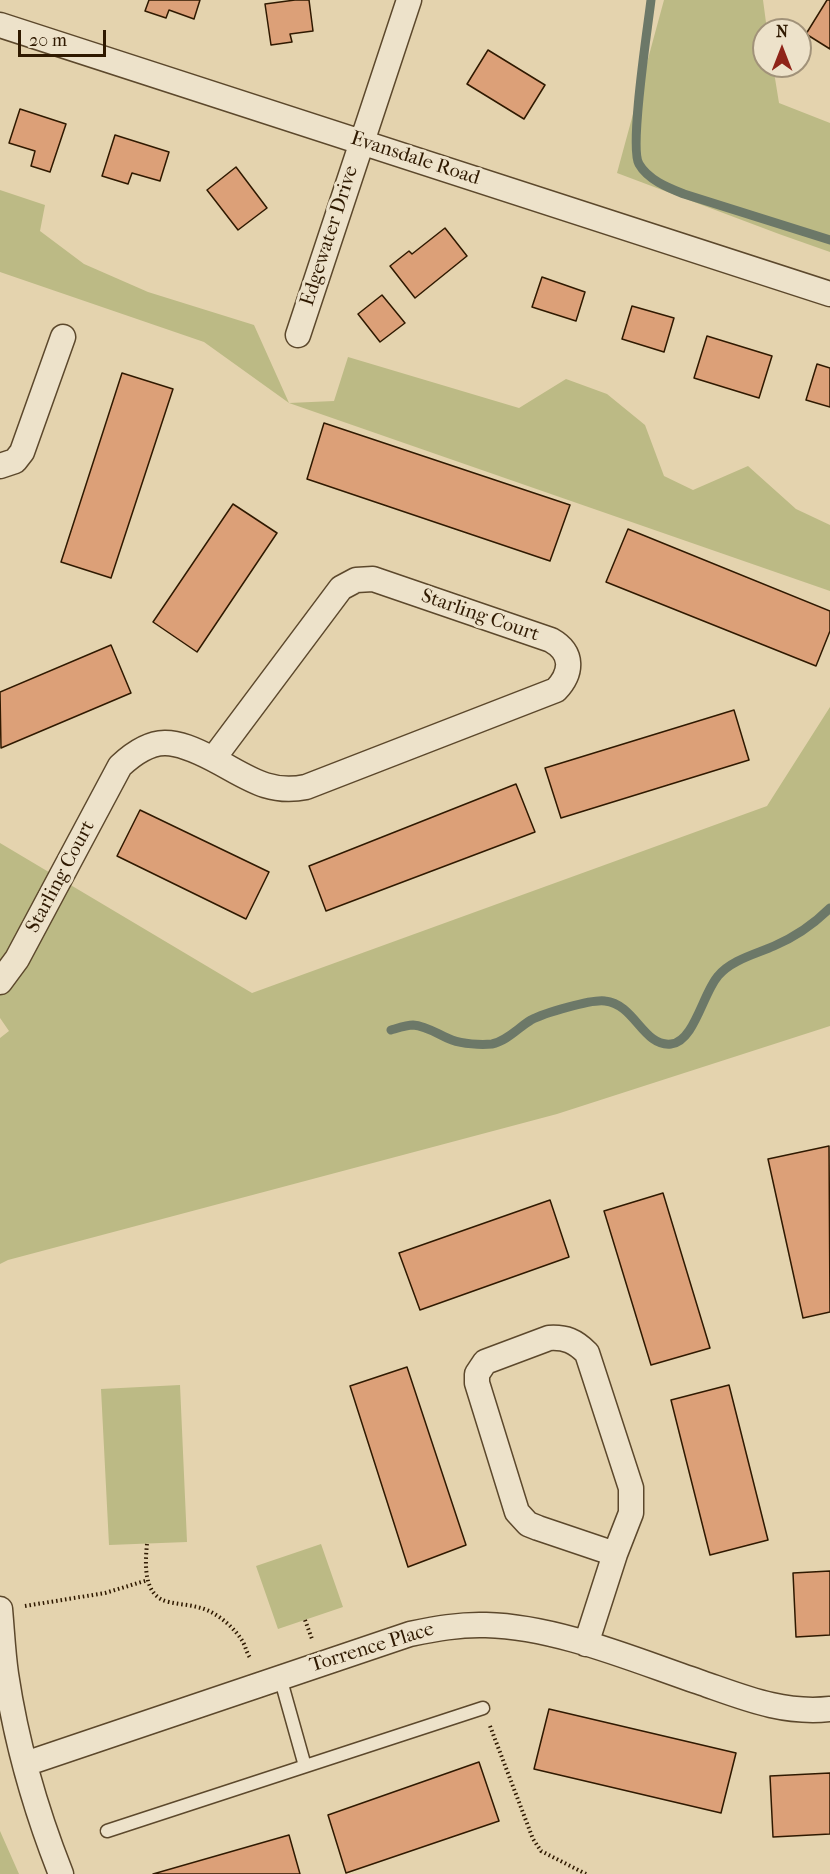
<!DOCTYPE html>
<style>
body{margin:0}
#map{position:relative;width:830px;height:1874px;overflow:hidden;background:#e4d3ae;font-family:"IM FELL French Canon",serif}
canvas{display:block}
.north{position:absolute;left:752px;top:18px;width:60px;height:60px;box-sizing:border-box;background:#ede2ca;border:2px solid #a19279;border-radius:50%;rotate:0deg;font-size:16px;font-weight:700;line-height:24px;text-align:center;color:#2f1900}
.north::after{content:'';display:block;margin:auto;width:21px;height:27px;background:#8f2418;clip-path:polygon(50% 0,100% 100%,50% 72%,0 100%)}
.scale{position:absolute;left:18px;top:30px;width:88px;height:27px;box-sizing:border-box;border:3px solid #2f1900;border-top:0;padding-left:8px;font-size:18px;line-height:21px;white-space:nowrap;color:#2f1900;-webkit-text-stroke:4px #ede2ca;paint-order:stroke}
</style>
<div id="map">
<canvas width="830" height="1874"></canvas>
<div class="north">N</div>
<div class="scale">20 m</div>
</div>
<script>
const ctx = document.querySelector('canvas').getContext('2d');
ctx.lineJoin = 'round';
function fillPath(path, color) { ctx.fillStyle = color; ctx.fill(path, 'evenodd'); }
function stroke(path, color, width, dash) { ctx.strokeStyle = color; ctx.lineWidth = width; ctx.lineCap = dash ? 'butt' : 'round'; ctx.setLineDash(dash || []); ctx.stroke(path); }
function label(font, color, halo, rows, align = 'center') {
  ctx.font = font + ' "IM FELL French Canon",serif'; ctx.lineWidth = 6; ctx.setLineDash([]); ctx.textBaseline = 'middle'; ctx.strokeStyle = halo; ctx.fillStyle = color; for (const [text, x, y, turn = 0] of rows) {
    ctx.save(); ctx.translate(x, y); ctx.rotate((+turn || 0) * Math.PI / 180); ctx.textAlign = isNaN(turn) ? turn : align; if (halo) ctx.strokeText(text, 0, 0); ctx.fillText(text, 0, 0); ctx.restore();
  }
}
const green = new Path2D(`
 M 664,0 L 763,0 L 767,30 L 764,30 L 764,66 L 773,66 L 779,103 L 830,123 L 830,252 L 779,234 L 617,173 Z
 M 0,190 L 45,205 L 40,231 L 84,264 L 148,292 L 254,325 L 289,403 L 334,401 L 348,357 L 519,408 L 566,379 L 607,394 L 645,425 L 664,476 L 693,490 L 748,466 L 796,509 L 830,525 L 830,591 L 289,403 L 204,342 L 0,272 Z
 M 830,707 L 830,1026 L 557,1114 L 8,1260 L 0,1264 L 0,1038 L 9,1031 L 0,1018 L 0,843 L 252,993 L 767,806 Z
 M 180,1385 L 187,1542 L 109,1545 L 101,1389 Z
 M 321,1544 L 343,1607 L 278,1629 L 256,1566 Z
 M 0,1831 L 19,1874 L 0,1874 Z`);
const stream = new Path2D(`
 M 651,0 C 648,26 629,148 639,164 C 648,180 669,188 684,194 L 830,240
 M 391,1030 C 398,1028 407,1025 413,1025 C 427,1026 439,1035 452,1040 C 463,1044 480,1045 492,1044 C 507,1041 519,1027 531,1020 C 544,1013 592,999 605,1001 C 635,1004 643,1047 671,1044 C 694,1042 703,993 718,976 C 731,960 756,954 774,946 C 795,937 814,924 830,908`);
const building = new Path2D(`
 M 149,0 L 200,0 L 194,19 L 169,10 L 166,18 L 145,11 Z
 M 295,0 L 309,0 L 313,31 L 290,34 L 292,42 L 271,45 L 265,4 Z
 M 827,0 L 830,0 L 830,49 L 806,34 Z
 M 488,50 L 545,85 L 524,119 L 467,84 Z
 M 20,109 L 66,124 L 50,172 L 31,166 L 35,151 L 9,143 Z
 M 115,135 L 169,152 L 160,181 L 132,173 L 128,184 L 102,176 Z
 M 236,167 L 267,208 L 238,230 L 207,190 Z
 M 445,228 L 467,256 L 415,298 L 390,266 L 409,251 L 412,254 Z
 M 542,277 L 585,292 L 576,321 L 532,307 Z
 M 382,295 L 405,323 L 380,342 L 358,314 Z
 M 632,306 L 674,318 L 664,352 L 622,339 Z
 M 707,336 L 772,356 L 759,398 L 694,378 Z
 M 817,364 L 830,368 L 830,407 L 806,400 Z
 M 122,373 L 173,389 L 111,578 L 61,562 Z
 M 324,423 L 570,505 L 550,561 L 307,479 Z
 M 233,504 L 277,533 L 197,652 L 153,622 Z
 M 628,529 L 830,611 L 830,631 L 816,666 L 606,582 Z
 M 111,645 L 131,693 L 1,748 L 0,692 Z
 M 734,710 L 749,760 L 561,818 L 545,768 Z
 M 516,784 L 535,832 L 326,911 L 309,866 Z
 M 140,810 L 269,872 L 246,919 L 117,856 Z
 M 829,1146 L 830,1312 L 803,1318 L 768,1159 Z
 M 663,1193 L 710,1348 L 651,1365 L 604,1211 Z
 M 550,1200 L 569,1257 L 420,1310 L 399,1253 Z
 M 407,1367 L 466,1545 L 408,1567 L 350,1386 Z
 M 729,1385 L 768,1540 L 710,1555 L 671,1400 Z
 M 830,1571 L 830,1635 L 796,1637 L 793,1573 Z
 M 549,1709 L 736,1753 L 721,1813 L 534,1769 Z
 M 479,1762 L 499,1821 L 346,1873 L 328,1815 Z
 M 830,1773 L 830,1834 L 773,1837 L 770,1776 Z
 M 289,1835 L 300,1874 L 153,1874 Z`);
const path = new Path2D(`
 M 147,1544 C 145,1564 143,1597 169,1602 C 182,1605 196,1605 209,1611 C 222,1617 236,1630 243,1642 C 246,1648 247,1654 251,1659
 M 25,1606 L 105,1593 L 148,1580
 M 305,1620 L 312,1639
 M 490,1726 L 533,1839 L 541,1851 L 586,1874`);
const lane = new Path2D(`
 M 280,1677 L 305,1766
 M 107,1831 L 483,1708`);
const street = new Path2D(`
 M 0,25 L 830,294
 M 298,335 L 409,0
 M 0,466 L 15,461 L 22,452 L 63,337
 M 373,579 L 551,640 C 574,653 572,673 556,690 L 306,787 C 268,795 246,776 213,759 L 341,588 L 356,580 Z
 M 0,982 L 17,959 L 120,766 C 154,734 174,739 213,759
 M 549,1338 C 566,1337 575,1341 587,1353 L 631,1488 L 631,1513 L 615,1554 L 538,1528 L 528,1524 L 517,1512 L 477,1383 L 477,1374 L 485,1362 Z
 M 0,1609 C 2,1631 3,1653 6,1674 C 16,1741 36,1811 61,1874
 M 586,1644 L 615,1554
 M 25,1764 L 410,1634 C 435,1629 460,1624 486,1625 C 558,1627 634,1660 702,1683 C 745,1698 783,1714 830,1709`);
const streetNames = [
 ["Evansdale Road",415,159,18],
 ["Edgewater Drive",330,236,-72],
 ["Starling Court",480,616,19],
 ["Starling Court",61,877,-62],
 ["Torrence Place",372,1648,-17]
];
fillPath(green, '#bcba85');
stroke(stream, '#6c7868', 9);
fillPath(building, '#dca078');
stroke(building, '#2f1900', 1.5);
stroke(lane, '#5c482c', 15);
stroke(street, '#5c482c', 27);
stroke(path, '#2f1900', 4, [1.5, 3]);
stroke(lane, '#ede2ca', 12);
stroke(street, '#ede2ca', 24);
label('20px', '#2f1900', '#ede2ca', streetNames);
</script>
